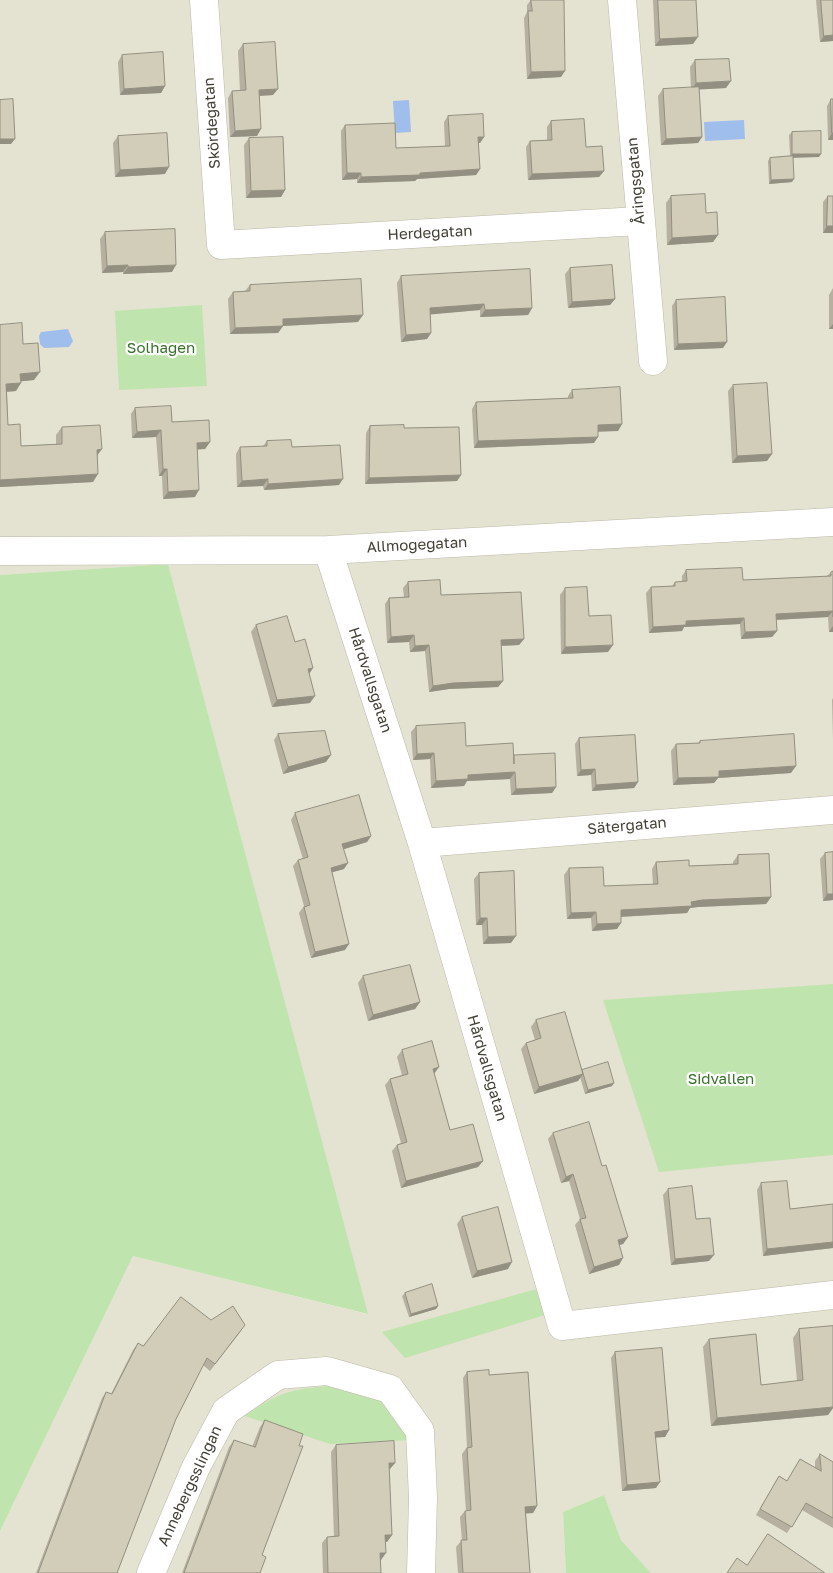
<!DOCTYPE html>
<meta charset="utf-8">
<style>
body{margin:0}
canvas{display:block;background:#f1efe3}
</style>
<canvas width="833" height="1573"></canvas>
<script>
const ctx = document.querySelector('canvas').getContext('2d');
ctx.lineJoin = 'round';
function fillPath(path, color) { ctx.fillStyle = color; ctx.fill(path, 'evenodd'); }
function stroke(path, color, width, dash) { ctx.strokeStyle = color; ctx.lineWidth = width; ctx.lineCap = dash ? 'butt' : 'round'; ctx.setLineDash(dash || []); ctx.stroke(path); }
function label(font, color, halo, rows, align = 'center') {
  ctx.font = font + ' "Golos Text",sans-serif'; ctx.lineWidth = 4.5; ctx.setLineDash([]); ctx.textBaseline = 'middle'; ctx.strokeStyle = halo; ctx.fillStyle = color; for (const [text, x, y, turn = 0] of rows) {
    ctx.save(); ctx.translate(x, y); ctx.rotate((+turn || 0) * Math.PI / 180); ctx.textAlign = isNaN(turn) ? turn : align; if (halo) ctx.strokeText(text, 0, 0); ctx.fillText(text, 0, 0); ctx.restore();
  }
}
const residential = new Path2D(`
 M 0,0 L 833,0 L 833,1573 L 651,1573 L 621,1540 L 604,1495 L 563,1512 L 566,1573 L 0,1573 L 0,1531 L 133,1256 L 367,1314 L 168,564 L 0,575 Z`);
const green = new Path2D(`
 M 202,305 L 207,386 L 119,390 L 115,311 Z
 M 168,564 L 368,1314 L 133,1256 L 0,1531 L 0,575 Z
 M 833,984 L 833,1155 L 659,1172 L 603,1000 Z
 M 537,1289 L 545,1315 L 405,1358 L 382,1332 Z
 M 340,1385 L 377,1398 L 404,1425 L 411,1440 L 330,1444 L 245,1416 C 282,1389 295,1389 340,1385 Z
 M 604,1495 L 621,1540 L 651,1573 L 566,1573 L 563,1512 Z`);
const water = new Path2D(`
 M 409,100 L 411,132 L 395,133 L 393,101 Z
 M 744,120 L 745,139 L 705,141 L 704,122 Z
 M 68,329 L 73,341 L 69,347 L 44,348 L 40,344 L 39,336 L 41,332 Z`);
const street = new Path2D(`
 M 204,0 L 221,245 L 639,221
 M 622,0 L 653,361
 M 328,550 L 422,843 L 562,1326 L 833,1295
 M 0,551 L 328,550 L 833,522
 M 422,843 L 833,810
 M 151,1573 L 196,1467 L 226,1411 L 278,1375 L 327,1371 L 390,1389 L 420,1431 L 423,1498 L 421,1573`);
const wall = new Path2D(`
 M 531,0 L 564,0 L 561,77 L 527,79 L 524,18 L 527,12 L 527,5 Z
 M 653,0 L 696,0 L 693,44 L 655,46 Z
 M 816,0 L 833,0 L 833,41 L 820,42 Z
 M 243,44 L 273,95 L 260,96 L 257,136 L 230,137 L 228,98 L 232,91 L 240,91 L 238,51 Z
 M 122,55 L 165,86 L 161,93 L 120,95 L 118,62 Z
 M 695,60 L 726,88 L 699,89 L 702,137 L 698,143 L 661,145 L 658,96 L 663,89 L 691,88 L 690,67 Z
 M 831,99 L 833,140 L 828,140 L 827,106 Z
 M 448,116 L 484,137 L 480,143 L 478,143 L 480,169 L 476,175 L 417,179 L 415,181 L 357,183 L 357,179 L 342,180 L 341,131 L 345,125 L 396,148 L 445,146 L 444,122 Z
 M 551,121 L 604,171 L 599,177 L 528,180 L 526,147 L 530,141 L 547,140 L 547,127 Z
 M 792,132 L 819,157 L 793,157 L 792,182 L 769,184 L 768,161 L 770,158 L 790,156 L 789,135 Z
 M 118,136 L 165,174 L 115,177 L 113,143 Z
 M 249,138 L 285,190 L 281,197 L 246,198 L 244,145 Z
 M 671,196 L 706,213 L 718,235 L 713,242 L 667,245 L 666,203 Z
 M 828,196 L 833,196 L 833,233 L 823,233 L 823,202 Z
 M 105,232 L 172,272 L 123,274 L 123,272 L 102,273 L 100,239 Z
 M 570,268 L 615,299 L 610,305 L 568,308 L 565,274 Z
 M 401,276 L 532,308 L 528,315 L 480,317 L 480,310 L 430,314 L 431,333 L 427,339 L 401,342 L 397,283 Z
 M 250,285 L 358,322 L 283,326 L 278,333 L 230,334 L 228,299 L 233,292 L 245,291 Z
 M 833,288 L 833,329 L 829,329 L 829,295 Z
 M 676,300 L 723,348 L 674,350 L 672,306 Z
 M 0,325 L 23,344 L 34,380 L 21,381 L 16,391 L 7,392 L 8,425 L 21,446 L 56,444 L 56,435 L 62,427 L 102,449 L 97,455 L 93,482 L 0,487 Z
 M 733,385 L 767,461 L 732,463 L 728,391 Z
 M 572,390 L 622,424 L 618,431 L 598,431 L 594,443 L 474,448 L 472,409 L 476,402 L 568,398 L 568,396 Z
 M 135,408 L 172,422 L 210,442 L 205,449 L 197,449 L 195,497 L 163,499 L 162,476 L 159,476 L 156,437 L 132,438 L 131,414 Z
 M 370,426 L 404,428 L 461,475 L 457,481 L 365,484 L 366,433 Z
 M 267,441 L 292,447 L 339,485 L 264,490 L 263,486 L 237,487 L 236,454 L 240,447 L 263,446 Z
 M 686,570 L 743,580 L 827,576 L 831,572 L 833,571 L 833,632 L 829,632 L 828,617 L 776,620 L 777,631 L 772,637 L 741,639 L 740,624 L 684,627 L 682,631 L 649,633 L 646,593 L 651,587 L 672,586 L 675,582 L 682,582 L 682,576 Z
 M 408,582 L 441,595 L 524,639 L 519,645 L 501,646 L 503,681 L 498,687 L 449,689 L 429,692 L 425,651 L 410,652 L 409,642 L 387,643 L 385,604 L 389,598 L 404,597 L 403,588 Z
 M 565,588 L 589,616 L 608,652 L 561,654 L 560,595 Z
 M 256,625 L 295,642 L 313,668 L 309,674 L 310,703 L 272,707 L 251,632 Z
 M 833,698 L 833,739 L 832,700 Z
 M 416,726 L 466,746 L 514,755 L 556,787 L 552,793 L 511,795 L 510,779 L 467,781 L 464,786 L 431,788 L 430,759 L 413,760 L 411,732 Z
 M 278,734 L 326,762 L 283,774 L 274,740 Z
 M 579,738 L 638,782 L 634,788 L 592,791 L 591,775 L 577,776 L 575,744 Z
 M 700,741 L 791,773 L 718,778 L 714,783 L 673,785 L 671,751 L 676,744 L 698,743 Z
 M 295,813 L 371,836 L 367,842 L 344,849 L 344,869 L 332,872 L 345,950 L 311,958 L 299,913 L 304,906 L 293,866 L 298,860 L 303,859 L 291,820 Z
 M 833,852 L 833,900 L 823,901 L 820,859 L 825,853 Z
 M 738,855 L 771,897 L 766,904 L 698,907 L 690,908 L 687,913 L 621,917 L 617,929 L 592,931 L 591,918 L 567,919 L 564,875 L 569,868 L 604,886 L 653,885 L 652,869 L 656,862 L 689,866 L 733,864 L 733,862 Z
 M 479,873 L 511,943 L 483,944 L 482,925 L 476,925 L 474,879 Z
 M 363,976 L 420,1002 L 415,1009 L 368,1021 L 358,983 Z
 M 536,1020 L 581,1070 L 612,1086 L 585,1094 L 580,1077 L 578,1081 L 534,1094 L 521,1049 L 526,1043 L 535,1040 L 531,1027 Z
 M 402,1050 L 434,1074 L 450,1130 L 483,1161 L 478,1167 L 401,1188 L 392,1151 L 397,1145 L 401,1143 L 385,1085 L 390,1079 L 402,1075 L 397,1057 Z
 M 553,1133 L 602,1166 L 628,1237 L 623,1244 L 619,1245 L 619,1265 L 589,1274 L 575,1225 L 580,1219 L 569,1181 L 561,1183 L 548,1139 Z
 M 761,1183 L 790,1209 L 833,1204 L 833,1248 L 763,1256 L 757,1190 Z
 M 668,1189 L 696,1219 L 709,1261 L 671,1265 L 663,1195 Z
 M 462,1217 L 508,1269 L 472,1278 L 457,1224 Z
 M 405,1293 L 438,1306 L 436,1309 L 409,1317 L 402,1296 Z
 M 211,1320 L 241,1331 L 210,1371 L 203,1365 L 176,1419 L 117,1573 L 36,1573 L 102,1398 L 106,1392 L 111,1394 L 133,1350 L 138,1343 L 143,1346 Z
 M 833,1326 L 833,1408 L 828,1415 L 711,1426 L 703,1347 L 709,1339 L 761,1385 L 797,1381 L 793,1338 L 799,1329 Z
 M 615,1352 L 669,1430 L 665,1437 L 656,1437 L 656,1488 L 622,1491 L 611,1358 Z
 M 467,1372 L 489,1375 L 537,1506 L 533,1513 L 526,1513 L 530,1573 L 458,1573 L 456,1547 L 462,1540 L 460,1517 L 465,1511 L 466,1511 L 462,1454 L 467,1447 L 463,1378 Z
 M 265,1420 L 262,1555 L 260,1573 L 182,1573 L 229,1447 L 234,1440 L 252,1447 L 260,1427 Z
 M 336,1445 L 395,1463 L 389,1469 L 392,1535 L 387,1542 L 386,1542 L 381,1560 L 381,1573 L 323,1573 L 322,1543 L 327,1537 L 334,1537 L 331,1452 Z
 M 820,1454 L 833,1462 L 833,1528 L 802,1510 L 787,1533 L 756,1515 L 779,1476 L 787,1481 L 800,1459 L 815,1468 L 815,1461 Z`);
const shadedWall = new Path2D(`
 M 833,35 L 833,41 L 820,42 L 824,36 Z
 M 698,37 L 693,44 L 655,46 L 660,39 Z
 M 565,71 L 561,77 L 527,79 L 531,72 Z
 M 731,81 L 726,88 L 691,90 L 696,83 Z
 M 165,86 L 161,93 L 120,95 L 124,89 Z
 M 278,89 L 273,95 L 254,96 L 259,90 Z
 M 261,129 L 257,136 L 230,137 L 235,131 Z
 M 832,133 L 833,133 L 833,140 L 828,140 Z
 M 478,137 L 484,137 L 480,143 L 474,143 Z
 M 702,137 L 698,143 L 661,145 L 666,139 Z
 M 0,139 L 15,139 L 11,144 L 0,144 Z
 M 792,154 L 821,154 L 819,157 L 790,158 Z
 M 169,167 L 165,174 L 115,177 L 120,170 Z
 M 480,169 L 476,175 L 417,179 L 415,181 L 357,183 L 361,177 Z
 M 604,171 L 599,177 L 528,180 L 532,174 Z
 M 347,173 L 361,173 L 357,179 L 342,180 Z
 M 794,179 L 792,182 L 769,184 L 771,180 Z
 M 285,190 L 281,197 L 246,198 L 251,191 Z
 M 827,226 L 833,226 L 833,233 L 823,233 Z
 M 718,235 L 713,242 L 667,245 L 672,238 Z
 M 128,265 L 123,272 L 102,273 L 107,266 Z
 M 176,265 L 172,272 L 123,274 L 128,267 Z
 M 615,299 L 610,305 L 568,308 L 572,302 Z
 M 484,304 L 480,310 L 425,315 L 430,308 Z
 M 532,308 L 528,315 L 480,317 L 485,310 Z
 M 363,315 L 358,322 L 281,326 L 283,326 L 278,333 L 230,334 L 235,328 L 283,319 Z
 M 833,324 L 833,329 L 829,329 Z
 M 431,333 L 427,339 L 401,342 L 406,335 Z
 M 727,342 L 723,348 L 674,350 L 678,344 Z
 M 40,372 L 34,380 L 15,382 L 20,374 Z
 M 21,383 L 16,391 L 1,392 L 6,384 Z
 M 622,424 L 618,431 L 593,432 L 598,425 Z
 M 161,430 L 156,437 L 132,438 L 137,432 Z
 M 598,437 L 594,443 L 474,448 L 478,441 Z
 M 210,442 L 205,449 L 192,450 L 197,443 Z
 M 102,449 L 96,457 L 97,450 Z
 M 772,454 L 767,461 L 732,463 L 737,456 Z
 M 163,469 L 167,469 L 162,476 L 159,476 Z
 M 98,474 L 93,482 L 0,487 L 0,480 Z
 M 461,475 L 457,481 L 365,484 L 369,478 Z
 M 268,479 L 263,486 L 237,487 L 242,481 Z
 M 343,479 L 339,485 L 264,490 L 268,484 Z
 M 199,490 L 195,497 L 163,499 L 168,492 Z
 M 833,611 L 828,617 L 772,620 L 776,614 Z
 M 744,618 L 740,624 L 684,627 L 682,631 L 649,633 L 653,627 L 686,621 Z
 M 833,626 L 833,632 L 829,632 Z
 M 777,631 L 772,637 L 741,639 L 745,632 Z
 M 414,635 L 409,642 L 387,643 L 391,637 Z
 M 524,639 L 519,645 L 496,646 L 501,640 Z
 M 429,645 L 425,651 L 410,652 L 415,646 Z
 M 613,645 L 608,652 L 561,654 L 565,647 Z
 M 313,668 L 309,674 L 308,669 Z
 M 503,681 L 498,687 L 449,689 L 429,692 L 433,686 L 453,683 Z
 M 315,696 L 310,703 L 272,707 L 277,700 Z
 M 434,753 L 430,759 L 413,760 L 417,754 Z
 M 331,755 L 326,762 L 283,774 L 288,767 Z
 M 796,766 L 791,773 L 718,778 L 714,783 L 673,785 L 678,778 L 719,771 Z
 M 595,769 L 591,775 L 577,776 L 581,770 Z
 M 515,772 L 510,779 L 467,781 L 464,786 L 431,788 L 436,781 L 468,775 Z
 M 638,782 L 634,788 L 592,791 L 596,785 Z
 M 556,787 L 552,793 L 511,795 L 516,789 Z
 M 371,836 L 367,842 L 338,851 L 342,844 Z
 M 348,863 L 344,869 L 326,874 L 331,868 Z
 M 827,894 L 833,894 L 833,900 L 823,901 Z
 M 771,897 L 766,904 L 698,907 L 690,908 L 687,913 L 616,917 L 621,910 L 702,900 Z
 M 596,912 L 591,918 L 567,919 L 571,913 Z
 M 480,918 L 487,918 L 482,925 L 476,925 Z
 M 621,923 L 617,929 L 592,931 L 597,924 Z
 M 516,936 L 511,943 L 483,944 L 488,937 Z
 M 349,944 L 345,950 L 311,958 L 315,952 Z
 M 420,1002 L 415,1009 L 368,1021 L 373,1015 Z
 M 439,1067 L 434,1074 L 433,1069 Z
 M 583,1074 L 578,1081 L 534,1094 L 539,1087 Z
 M 614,1083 L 612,1086 L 585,1094 L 588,1090 Z
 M 483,1161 L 478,1167 L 401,1188 L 406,1181 Z
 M 573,1174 L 569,1181 L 561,1183 L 566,1177 Z
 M 628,1237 L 623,1244 L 613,1247 L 618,1240 Z
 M 833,1242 L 833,1248 L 763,1256 L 767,1249 Z
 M 714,1255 L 709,1261 L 671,1265 L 675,1259 Z
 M 623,1258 L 619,1265 L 589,1274 L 594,1267 Z
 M 512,1262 L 508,1269 L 472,1278 L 477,1271 Z
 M 438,1306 L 436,1309 L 409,1317 L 411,1314 Z
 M 833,1407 L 833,1408 L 828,1415 L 711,1426 L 717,1418 Z
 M 669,1430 L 665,1437 L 651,1438 L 655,1432 Z
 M 389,1463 L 395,1463 L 390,1469 L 384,1469 Z
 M 660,1482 L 656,1488 L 622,1491 L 627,1485 Z
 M 537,1506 L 533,1513 L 521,1514 L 525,1507 Z
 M 385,1535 L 392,1535 L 387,1542 L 381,1542 Z
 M 380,1553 L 386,1553 L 381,1560 L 376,1560 Z`);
const building = new Path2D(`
 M 531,0 L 564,0 L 565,71 L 531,72 L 528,11 L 532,11 Z
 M 658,0 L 696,0 L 698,37 L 660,39 Z
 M 821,0 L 833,0 L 833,35 L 824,36 Z
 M 275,42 L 278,89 L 259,90 L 261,129 L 235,131 L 232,91 L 246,90 L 243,44 Z
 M 163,52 L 165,86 L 124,89 L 122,55 Z
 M 729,59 L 731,81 L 696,83 L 695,60 Z
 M 699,87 L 702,137 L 666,139 L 663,89 Z
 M 13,99 L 15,139 L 0,139 L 0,100 Z
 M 831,99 L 833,99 L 833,133 L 832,133 Z
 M 483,114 L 484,137 L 478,137 L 480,169 L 420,173 L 420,175 L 361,177 L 361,173 L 347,173 L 345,125 L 395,123 L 396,148 L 450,146 L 448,116 Z
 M 584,119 L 586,147 L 602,146 L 604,171 L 532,174 L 530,141 L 552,140 L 551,121 Z
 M 821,131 L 821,154 L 792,154 L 792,132 Z
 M 167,133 L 169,167 L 120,170 L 118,136 Z
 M 283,137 L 285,190 L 251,191 L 249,138 Z
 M 793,156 L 794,179 L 771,180 L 770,158 Z
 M 705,194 L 706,213 L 717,212 L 718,235 L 672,238 L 671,196 Z
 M 828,196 L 833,196 L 833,226 L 827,226 Z
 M 175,229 L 176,265 L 128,267 L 128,265 L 107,266 L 105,232 Z
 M 612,265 L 615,299 L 572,302 L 570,268 Z
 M 530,269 L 532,308 L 485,310 L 484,304 L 430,308 L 431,333 L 406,335 L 401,276 Z
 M 361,279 L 363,315 L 283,319 L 283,326 L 235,328 L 233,292 L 250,291 L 250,285 Z
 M 725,297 L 727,342 L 678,344 L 676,300 Z
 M 22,323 L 23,344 L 38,343 L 40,372 L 20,374 L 21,383 L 6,384 L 8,425 L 20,424 L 21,446 L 62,444 L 62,427 L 100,425 L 102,449 L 97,450 L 98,474 L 0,480 L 0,325 Z
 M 767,383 L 772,454 L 737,456 L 733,385 Z
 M 620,387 L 622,424 L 598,425 L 598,437 L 478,441 L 476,402 L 573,398 L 572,390 Z
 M 171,406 L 172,422 L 209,420 L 210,442 L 197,443 L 199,490 L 168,492 L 167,469 L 163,469 L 161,430 L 137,432 L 135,408 Z
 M 404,425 L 404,428 L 459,427 L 461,475 L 369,478 L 370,426 Z
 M 291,440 L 292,447 L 340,445 L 343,479 L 268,484 L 268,479 L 242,481 L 240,447 L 267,446 L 267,441 Z
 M 742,568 L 743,580 L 831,576 L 831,572 L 833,571 L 833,617 L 833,611 L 776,614 L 777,631 L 745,632 L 744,618 L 686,621 L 686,625 L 653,627 L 651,587 L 675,586 L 675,582 L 687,581 L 686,570 Z
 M 440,580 L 441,595 L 521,592 L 524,639 L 501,640 L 503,681 L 453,683 L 433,686 L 429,645 L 415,646 L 414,635 L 391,637 L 389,598 L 409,597 L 408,582 Z
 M 587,587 L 589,616 L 611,615 L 613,645 L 565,647 L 565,588 Z
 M 287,616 L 295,642 L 305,639 L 313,668 L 308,669 L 315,696 L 277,700 L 256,625 Z
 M 465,723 L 466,746 L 513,743 L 514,764 L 514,755 L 555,753 L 556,787 L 516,789 L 515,772 L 468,775 L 468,779 L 436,781 L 434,753 L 417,754 L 416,726 Z
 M 325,731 L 331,755 L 288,767 L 278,734 Z
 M 794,734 L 796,766 L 719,771 L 719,777 L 678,778 L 676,744 L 700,743 L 700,741 Z
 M 635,735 L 638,782 L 596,785 L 595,769 L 581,770 L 579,738 Z
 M 359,795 L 371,836 L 342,844 L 348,863 L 331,868 L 349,944 L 315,952 L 304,907 L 310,905 L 298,860 L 308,857 L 295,813 Z
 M 833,852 L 833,894 L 827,894 L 825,853 Z
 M 769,854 L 771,897 L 702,900 L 691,902 L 692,906 L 621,910 L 621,923 L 597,924 L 596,912 L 571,913 L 569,868 L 603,867 L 604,886 L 658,884 L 656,862 L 689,860 L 689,866 L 738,864 L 738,855 Z
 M 514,871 L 516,936 L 488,937 L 487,918 L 480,918 L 479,873 Z
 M 410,965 L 420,1002 L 373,1015 L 363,976 Z
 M 565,1012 L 583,1074 L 539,1087 L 526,1043 L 541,1038 L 536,1020 Z
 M 432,1041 L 439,1067 L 433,1069 L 450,1130 L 473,1124 L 483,1161 L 406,1181 L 397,1145 L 407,1142 L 390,1079 L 408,1074 L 402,1050 Z
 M 608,1062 L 614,1083 L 588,1090 L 582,1070 Z
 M 589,1122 L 602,1166 L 606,1165 L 628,1237 L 618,1240 L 623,1258 L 594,1267 L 580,1219 L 586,1218 L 573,1174 L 566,1177 L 553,1133 Z
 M 787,1181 L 790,1209 L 833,1204 L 833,1242 L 767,1249 L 761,1183 Z
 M 692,1186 L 696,1219 L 710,1218 L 714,1255 L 675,1259 L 668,1189 Z
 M 498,1207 L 512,1262 L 477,1271 L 462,1217 Z
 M 432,1284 L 438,1306 L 411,1314 L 405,1293 Z
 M 181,1297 L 211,1320 L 233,1306 L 245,1325 L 215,1364 L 207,1358 L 176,1419 L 117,1573 L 38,1573 L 106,1392 L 112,1394 L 138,1343 L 143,1346 Z
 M 833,1326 L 833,1407 L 717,1418 L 709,1339 L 756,1334 L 761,1385 L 803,1380 L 799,1329 Z
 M 662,1348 L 669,1430 L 655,1432 L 660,1482 L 627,1485 L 615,1352 Z
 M 489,1370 L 489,1375 L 528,1372 L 537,1506 L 525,1507 L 530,1573 L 463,1573 L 461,1540 L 467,1540 L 465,1511 L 471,1510 L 467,1448 L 472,1447 L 467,1372 Z
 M 265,1420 L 303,1434 L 299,1446 L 303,1446 L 262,1555 L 266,1557 L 260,1573 L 184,1573 L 234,1440 L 255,1447 Z
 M 394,1441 L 395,1463 L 389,1463 L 392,1535 L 385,1535 L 386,1553 L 380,1553 L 381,1573 L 328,1573 L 327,1537 L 339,1536 L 336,1445 Z
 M 820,1454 L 833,1462 L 833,1518 L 806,1503 L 792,1527 L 760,1509 L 779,1476 L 787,1481 L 800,1459 L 821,1471 Z
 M 768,1534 L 825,1573 L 727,1573 L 737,1558 L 747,1565 Z`);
const streetNames = [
 ["Skördegatan",212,123,-94],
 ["Åringsgatan",636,181,-95],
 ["Herdegatan",430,233,-3],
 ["Allmogegatan",417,545,-3],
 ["Hårdvallsgatan",370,680,72],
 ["Sätergatan",627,826,-5],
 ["Hårdvallsgatan",487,1068,74],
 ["Annebergsslingan",190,1486,-65]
];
const parkNames = [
 ["Solhagen",161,348],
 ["Sidvallen",721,1079]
];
fillPath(residential, '#e4e2d1');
fillPath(green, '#c0e4ad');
fillPath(water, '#a0beec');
stroke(street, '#bcb8a6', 29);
stroke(street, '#fff', 28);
fillPath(wall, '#b5b09f');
fillPath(shadedWall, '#939082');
fillPath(building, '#d2cdb9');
stroke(building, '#939082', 1);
label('15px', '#423f34', '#fff', streetNames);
label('15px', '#37712a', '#fff', parkNames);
</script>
